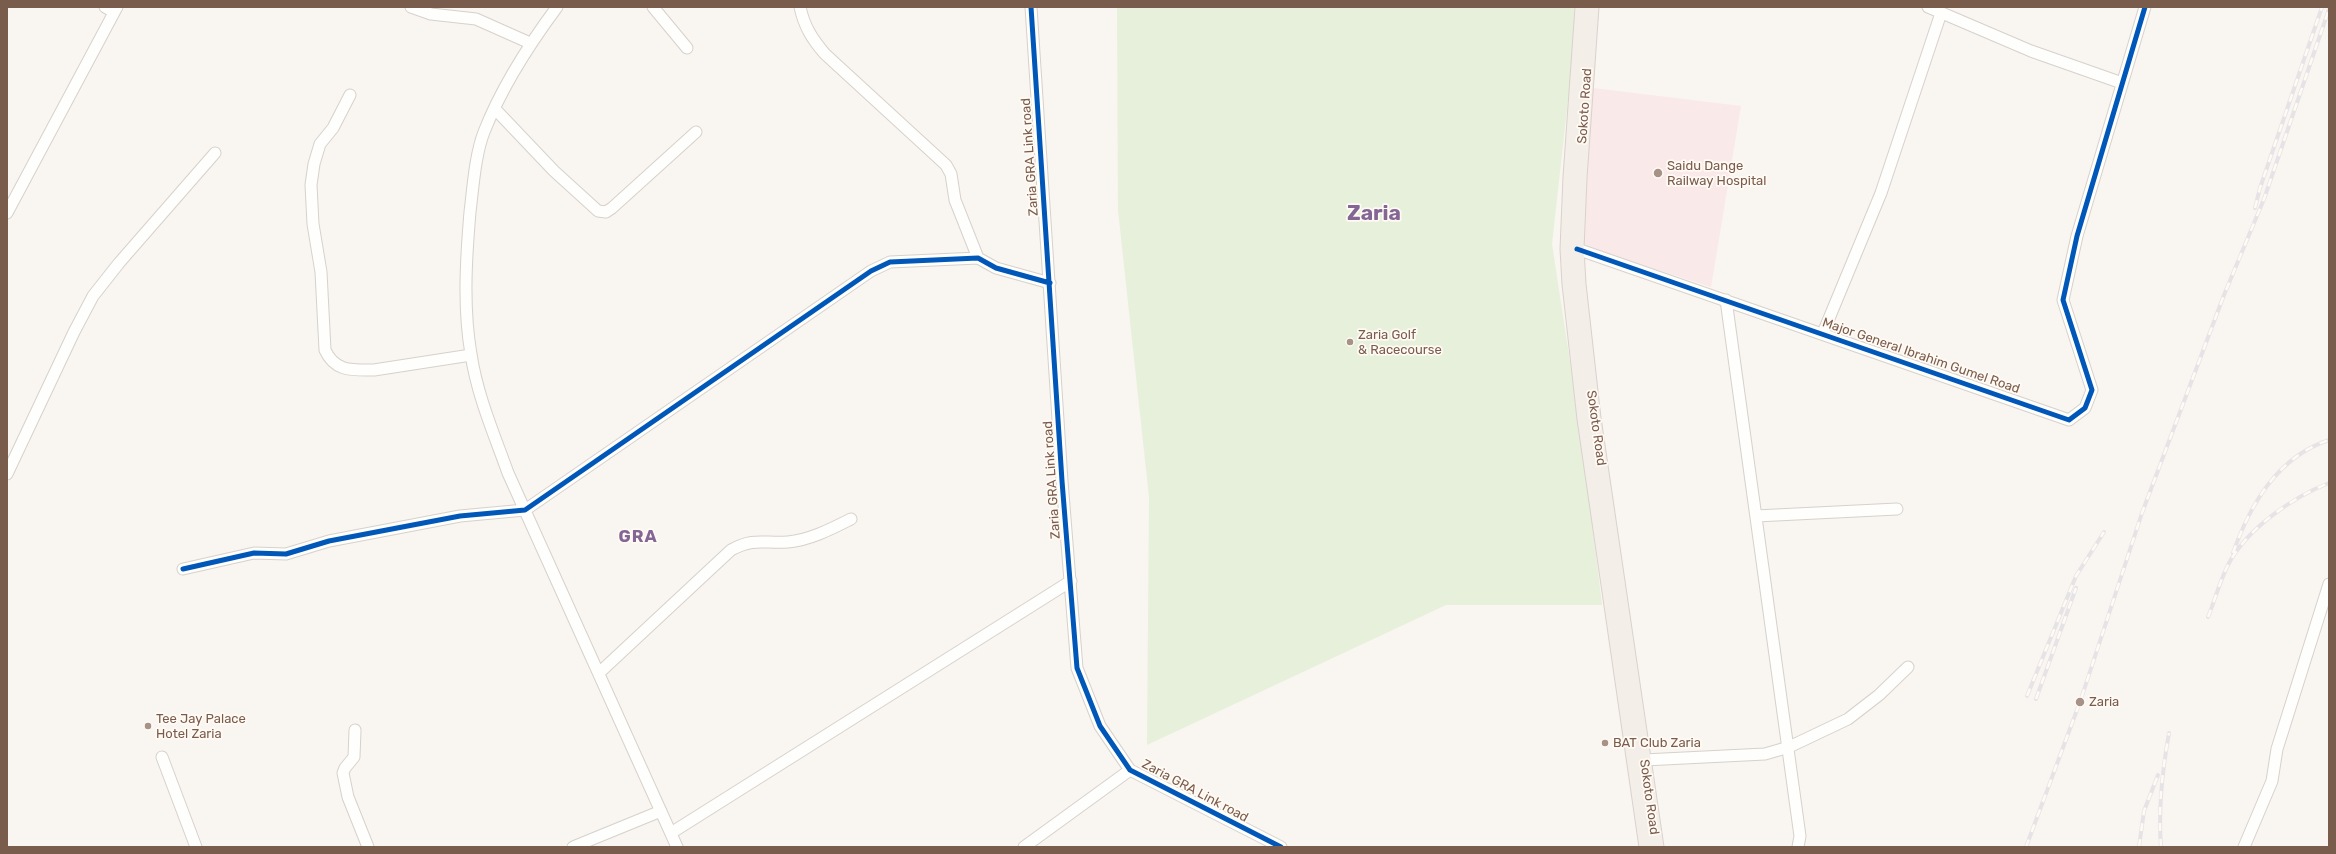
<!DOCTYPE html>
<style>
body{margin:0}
#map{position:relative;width:2336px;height:854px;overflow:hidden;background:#f9f5f0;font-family:Rubik,sans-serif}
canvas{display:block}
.frame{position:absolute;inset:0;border:8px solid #7a5c4d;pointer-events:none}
</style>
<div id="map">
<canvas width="2336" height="854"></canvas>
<div class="frame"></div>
</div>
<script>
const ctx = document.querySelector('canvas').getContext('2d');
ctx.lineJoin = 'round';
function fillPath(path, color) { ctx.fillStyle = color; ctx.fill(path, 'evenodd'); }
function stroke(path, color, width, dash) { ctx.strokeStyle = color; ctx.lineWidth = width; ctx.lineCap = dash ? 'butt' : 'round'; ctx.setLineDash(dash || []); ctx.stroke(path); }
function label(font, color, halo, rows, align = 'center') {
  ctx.font = font + ' Rubik,sans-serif'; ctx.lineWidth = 3.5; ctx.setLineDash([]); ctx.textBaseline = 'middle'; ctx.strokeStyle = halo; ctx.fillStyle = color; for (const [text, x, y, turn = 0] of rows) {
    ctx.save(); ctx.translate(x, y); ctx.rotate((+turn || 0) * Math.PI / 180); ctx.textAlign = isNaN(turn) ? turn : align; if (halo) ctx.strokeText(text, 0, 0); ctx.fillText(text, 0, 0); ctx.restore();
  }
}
const medical = new Path2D(`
 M 1593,88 L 1741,106 L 1711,287 L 1589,248 L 1580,239 Z`);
const green = new Path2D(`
 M 1117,7 L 1574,7 L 1574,46 L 1552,244 L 1582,440 L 1602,605 L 1446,605 L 1147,745 L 1149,497 L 1118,210 Z`);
const minor = new Path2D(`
 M 105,7 L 114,12
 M 411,7 L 431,14 L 476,19 L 530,43
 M 557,7 C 528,46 502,86 484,132 C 475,155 473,188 470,212 C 466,259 463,308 471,354 C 477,395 494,434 508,473 L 677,847
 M 653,7 L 687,48
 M 800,7 C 804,26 812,39 825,54 L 946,165 L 951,174 L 955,200 L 978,258
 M 1031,7 L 1062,481 L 1077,668 L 1100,726 L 1130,770 L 1281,847
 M 1928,7 L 2031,51 L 2122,83
 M 350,95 L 333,128 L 320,144 L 314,164 L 311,185 L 313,224 L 321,272 L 325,350 C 335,372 352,370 374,370 L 471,355
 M 495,109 L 554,171 L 598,211 L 606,212 L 612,208 L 696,132
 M 7,213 L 117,7
 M 1577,249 L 2069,420 L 2085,408 L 2092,390 L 2063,300 L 2077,236 L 2145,7
 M 1726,300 L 1800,836 L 1798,847
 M 1823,333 L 1881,193 L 1941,13
 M 7,474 L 74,332 L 93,296 L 119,263 L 215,153
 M 1756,516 L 1897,509
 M 183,569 L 254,553 L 286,554 L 329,541 L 460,516 L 525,510 L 871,271 L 890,262 L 978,258 L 996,268 L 1050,283
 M 599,673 L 731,550 C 755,537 764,544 788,542 C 810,540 831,529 851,519
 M 355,730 L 354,757 L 345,768 L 343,773 L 348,797 L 368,847
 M 162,757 L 196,847
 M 1644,760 L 1765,754 L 1789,747 L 1848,719 L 1879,695 L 1908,667
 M 671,833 L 1071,581
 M 573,847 L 661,811
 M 1024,847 L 1130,770
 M 2244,847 L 2272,781 L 2277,749 L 2329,584`);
const major = new Path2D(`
 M 1582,7 L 1570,177 L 1567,249 L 1569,284 L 1584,419 L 1646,847
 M 1592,7 L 1580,178 L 1577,249 L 1579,284 L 1594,418 L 1657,847`);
const rail = new Path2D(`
 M 2255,208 L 2260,188 L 2322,7
 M 2233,553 C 2250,505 2277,457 2329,440
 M 2208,617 C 2215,600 2220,580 2229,563 C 2248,528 2293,497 2329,483
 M 2027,696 L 2076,576 L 2104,532
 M 2036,699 L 2076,588
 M 2026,847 L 2080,702 L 2142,513 L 2224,295 L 2264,199 L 2329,9
 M 2139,847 L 2144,811 L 2158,775
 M 2161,847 C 2158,808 2162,772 2169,733`);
const cycleway = new Path2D(`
 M 1031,7 L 1062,481 L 1077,668 L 1100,726 L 1130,770 L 1281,847
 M 1577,249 L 2069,420 L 2085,408 L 2092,390 L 2063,300 L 2077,236 L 2145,7
 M 183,569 L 254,553 L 286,554 L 329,541 L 460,516 L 525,510 L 871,271 L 890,262 L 978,258 L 996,268 L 1050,283`);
const markers = [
 [1658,173,5,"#a69286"],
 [1350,342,4,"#a69286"],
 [2080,702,5,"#a69286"],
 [148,726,4,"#a69286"],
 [1605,743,4,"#a69286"]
];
const streetNames = [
 ["Sokoto Road",1585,106,-86],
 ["Zaria GRA Link road",1030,157,-94],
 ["Major General Ibrahim Gumel Road",1921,356,19],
 ["Sokoto Road",1596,428,82],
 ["Zaria GRA Link road",1052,480,-94],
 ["Zaria GRA Link road",1195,791,28],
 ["Sokoto Road",1649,797,82]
];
const poiNames = [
 ["Saidu Dange",1667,166],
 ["Railway Hospital",1667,181],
 ["Zaria Golf",1358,335],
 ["& Racecourse",1358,350],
 ["Zaria",2089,702],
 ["Tee Jay Palace",156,719],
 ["Hotel Zaria",156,734],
 ["BAT Club Zaria",1613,743]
];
const districtNames = [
 ["GRA",638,537]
];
const townNames = [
 ["Zaria",1374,214]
];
fillPath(medical, '#fae9e9');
fillPath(green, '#e7f0db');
stroke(minor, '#d7d1cb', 13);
stroke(major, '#dad1cc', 15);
stroke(minor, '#fefefd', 11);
stroke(major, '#f3eee8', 13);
stroke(rail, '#e6e3e7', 4);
stroke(rail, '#fffaf3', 2.5, [8]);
stroke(cycleway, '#0057b8', 5);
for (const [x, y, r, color] of markers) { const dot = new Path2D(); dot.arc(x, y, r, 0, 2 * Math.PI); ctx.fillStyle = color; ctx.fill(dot); stroke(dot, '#fffaf3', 1.5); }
label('13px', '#7a5c4d', '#fffaf3', streetNames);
label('13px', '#7a5c4d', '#fffaf3', poiNames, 'left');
ctx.letterSpacing = '1px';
label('bold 17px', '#846695', '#fffaf3', districtNames);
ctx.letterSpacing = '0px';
label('bold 21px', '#846695', '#fffaf3', townNames);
</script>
